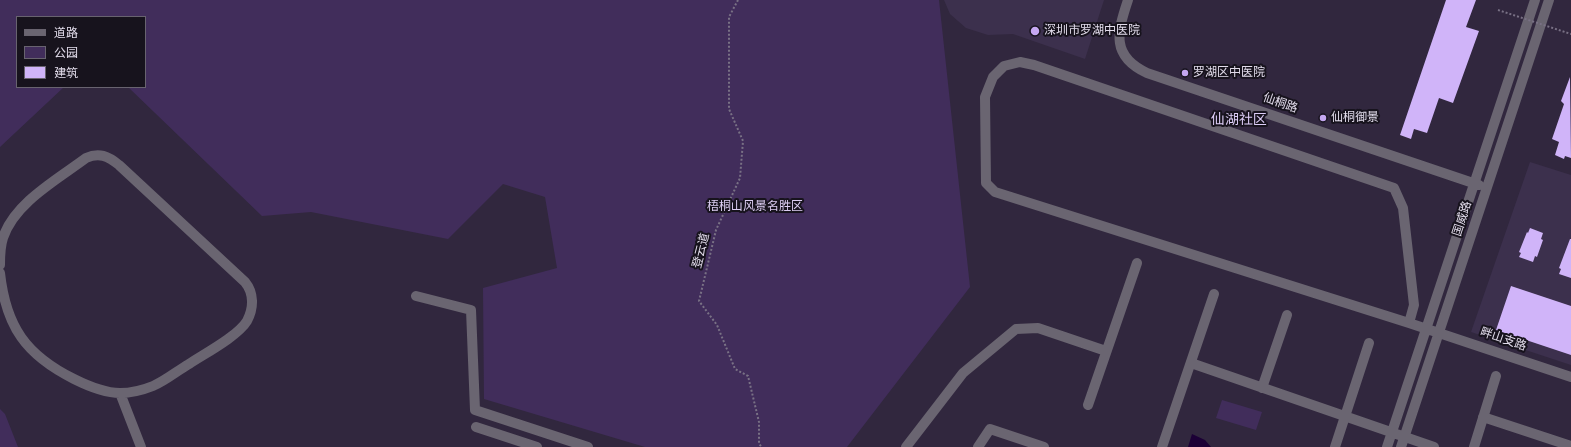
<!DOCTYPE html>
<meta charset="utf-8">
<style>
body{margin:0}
#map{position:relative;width:1571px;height:447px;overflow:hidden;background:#31273e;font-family:"Source Sans 3","Noto Sans SC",sans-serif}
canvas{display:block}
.legend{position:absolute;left:16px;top:16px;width:130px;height:72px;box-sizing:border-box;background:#17131d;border:1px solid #68636f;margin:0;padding:5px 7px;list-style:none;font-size:12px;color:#e2dceb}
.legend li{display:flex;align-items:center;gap:8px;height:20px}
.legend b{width:20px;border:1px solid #68636f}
</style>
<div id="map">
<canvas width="1571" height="447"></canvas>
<ul class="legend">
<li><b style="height:5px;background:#6a6571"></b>道路</li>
<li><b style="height:11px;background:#412d5b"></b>公园</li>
<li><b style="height:11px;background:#d0b4f9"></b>建筑</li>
</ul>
</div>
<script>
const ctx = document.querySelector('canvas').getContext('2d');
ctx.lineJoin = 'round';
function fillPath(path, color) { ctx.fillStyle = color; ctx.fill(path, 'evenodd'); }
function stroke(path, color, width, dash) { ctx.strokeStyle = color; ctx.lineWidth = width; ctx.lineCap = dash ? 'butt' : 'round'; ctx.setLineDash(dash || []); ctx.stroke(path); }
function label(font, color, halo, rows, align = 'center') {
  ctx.font = font + ' "Source Sans 3","Noto Sans SC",sans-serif'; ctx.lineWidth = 4; ctx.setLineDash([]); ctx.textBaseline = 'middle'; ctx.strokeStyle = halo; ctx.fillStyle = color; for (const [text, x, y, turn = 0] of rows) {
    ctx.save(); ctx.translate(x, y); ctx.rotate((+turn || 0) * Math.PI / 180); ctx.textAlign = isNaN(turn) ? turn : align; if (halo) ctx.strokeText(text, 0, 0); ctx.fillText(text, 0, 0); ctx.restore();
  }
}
const built = new Path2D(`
 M 944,0 L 1104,0 L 1085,59 L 1013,34 L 988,35 L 966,28 L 950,14 Z
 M 1530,162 L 1571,175 L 1571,365 L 1471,332 Z`);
const green = new Path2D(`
 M 0,0 L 939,0 L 970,287 L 847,447 L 645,447 L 484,399 L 483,288 L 557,268 L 545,197 L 503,184 L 448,239 L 311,212 L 262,216 L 128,87 L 145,87 L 145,17 L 17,17 L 17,87 L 64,87 L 0,147 Z
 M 1222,400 L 1262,412 L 1256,430 L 1216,418 Z
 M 0,409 L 5,414 L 18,447 L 0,447 Z`);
const water = new Path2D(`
 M 1192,434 L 1205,440 L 1211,447 L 1188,447 Z`);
const building = new Path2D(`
 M 1446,0 L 1476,0 L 1466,27 L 1479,31 L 1453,103 L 1439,98 L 1427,133 L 1414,129 L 1411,139 L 1400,135 Z
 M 1570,77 L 1571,158 L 1565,156 L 1564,159 L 1555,155 L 1559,142 L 1552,139 L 1564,104 L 1561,101 Z
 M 1530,228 L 1543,233 L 1541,239 L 1543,240 L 1537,257 L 1535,256 L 1533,262 L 1519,257 L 1521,253 L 1519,252 L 1527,232 L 1528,233 Z
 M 1570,239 L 1571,239 L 1571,278 L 1559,274 L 1561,269 L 1559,268 Z
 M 1511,286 L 1571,306 L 1571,355 L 1496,330 Z`);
const path = new Path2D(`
 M 738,0 L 729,17 L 729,109 L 743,141 L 740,178 L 716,230 L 699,301 L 717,325 L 735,369 L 748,376 L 759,422 L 759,444 L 762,447`);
const minor = new Path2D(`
 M 1128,0 C 1117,33 1111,56 1147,73 L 1479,185
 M 0,265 C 0,256 0,247 3,238 C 14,203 58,179 86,158 C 99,152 108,156 119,165 L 245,282 C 254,293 254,308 247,321 C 238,336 204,354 189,364 C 177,371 165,381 153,386 C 143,390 130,393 120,393 C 104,393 88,386 74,379 C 26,355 6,327 0,273
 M 416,296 L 471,310 L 475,410 L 588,447
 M 1409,323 L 1414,305 L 1403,208 L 1394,188 L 1034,65 L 1020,62 L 1004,66 L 993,77 L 985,97 L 986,183 L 995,192 L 1409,323 L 1571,377
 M 1191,363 L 1434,447
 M 1262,388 L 1287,315
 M 120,393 L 141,447
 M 1088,405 L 1137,263
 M 1483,417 L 1571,446
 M 476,427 L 537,447
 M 906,447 L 963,373 L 1016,329 L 1038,328 L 1106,351
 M 978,447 L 990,429 L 1044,447
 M 1162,447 L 1214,294
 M 1335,447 L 1369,343
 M 1387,447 L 1535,0
 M 1401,447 L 1549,0
 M 1474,447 L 1496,376`);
const pathBridge = new Path2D(`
 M 1498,10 L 1571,34`);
const markers = [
 [1035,31,5,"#c5a7f1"],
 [1185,73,4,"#c5a7f1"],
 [1323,118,4,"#c5a7f1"]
];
const poiNames = [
 ["深圳市罗湖中医院",1044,31],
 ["罗湖区中医院",1193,73],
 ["仙桐御景",1331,118]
];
const streetNames = [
 ["仙桐路",1280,104,19],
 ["国威路",1463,219,-72],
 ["登云道",702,251,-76],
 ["畔山支路",1503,340,19]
];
const parkNames = [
 ["梧桐山风景名胜区",755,207]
];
const quarterNames = [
 ["仙湖社区",1239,121]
];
fillPath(built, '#3c304d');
fillPath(green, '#412d5b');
fillPath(water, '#1c0036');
fillPath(building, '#d0b4f9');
stroke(path, '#797185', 2, [2, 2]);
stroke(minor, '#6a6571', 10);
stroke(pathBridge, '#797185', 2, [2, 2]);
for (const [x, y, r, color] of markers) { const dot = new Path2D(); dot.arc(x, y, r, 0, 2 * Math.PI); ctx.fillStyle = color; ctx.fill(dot); stroke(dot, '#17131d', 1.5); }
label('12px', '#e2dceb', '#17131d', poiNames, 'left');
label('12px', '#e2dceb', '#17131d', streetNames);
label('12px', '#ddcef3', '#17131d', parkNames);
label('14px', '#ddcdf7', '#17131d', quarterNames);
</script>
